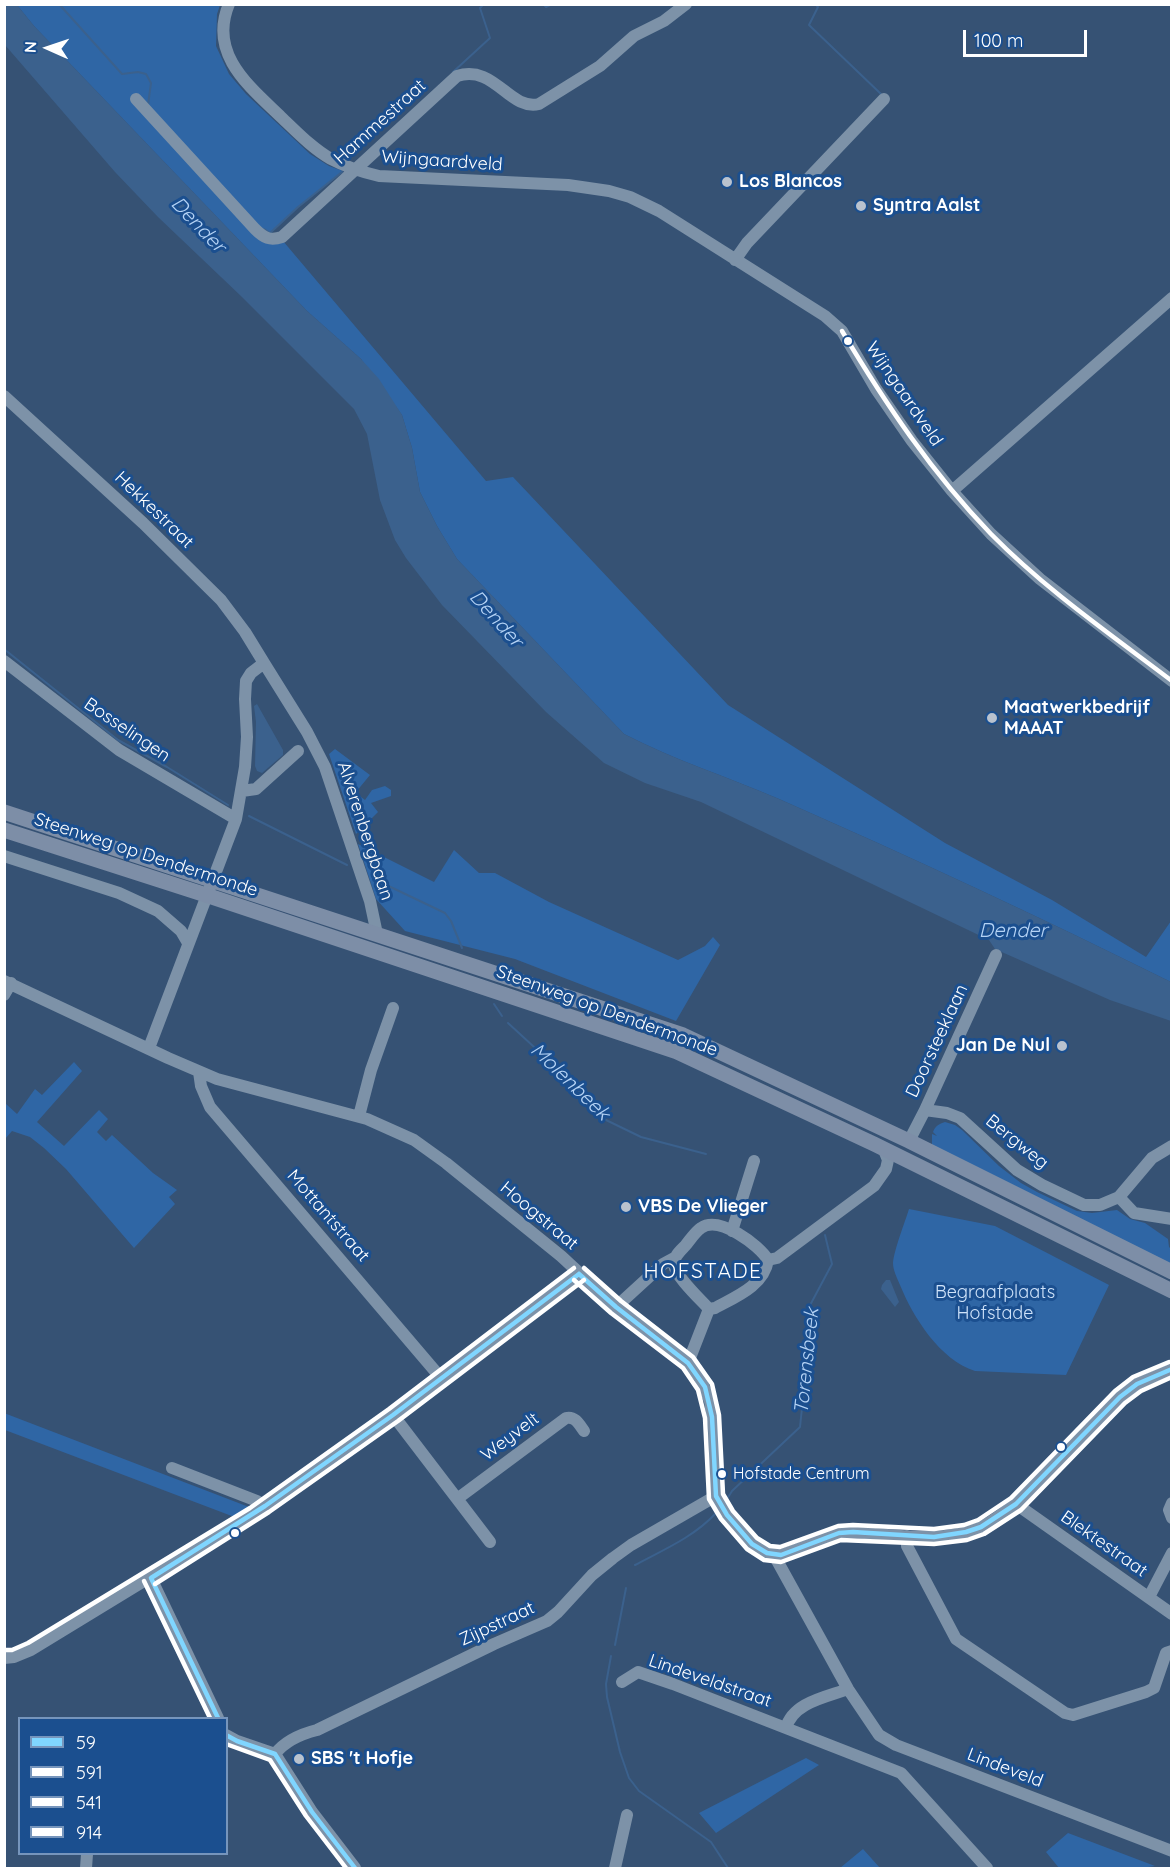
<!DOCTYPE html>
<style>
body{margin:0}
#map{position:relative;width:1176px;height:1873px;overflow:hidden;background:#365274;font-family:Quicksand,sans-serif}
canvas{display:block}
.frame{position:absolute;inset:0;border:6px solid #fff;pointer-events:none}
.legend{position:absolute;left:18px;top:1717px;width:210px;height:138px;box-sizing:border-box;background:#1b4f8f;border:2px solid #7695bc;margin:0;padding:8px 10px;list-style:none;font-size:18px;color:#fff}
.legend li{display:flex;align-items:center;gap:12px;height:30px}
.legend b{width:30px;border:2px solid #7695bc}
.north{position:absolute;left:18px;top:18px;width:60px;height:60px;-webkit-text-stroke:4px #1b4f8f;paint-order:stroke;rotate:273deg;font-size:16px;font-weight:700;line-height:24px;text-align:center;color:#fff}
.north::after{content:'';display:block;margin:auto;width:21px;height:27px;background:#fff;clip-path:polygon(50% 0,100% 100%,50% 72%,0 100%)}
.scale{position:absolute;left:963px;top:30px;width:124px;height:27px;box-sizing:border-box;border:3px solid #fff;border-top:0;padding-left:8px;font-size:18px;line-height:21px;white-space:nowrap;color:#fff;-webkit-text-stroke:4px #1b4f8f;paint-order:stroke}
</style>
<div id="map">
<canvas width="1176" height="1873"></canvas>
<div class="frame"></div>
<ul class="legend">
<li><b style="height:8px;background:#80d6ff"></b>59</li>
<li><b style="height:8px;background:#fff"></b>591</li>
<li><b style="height:8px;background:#fff"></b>541</li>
<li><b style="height:8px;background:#fff"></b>914</li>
</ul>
<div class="north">N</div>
<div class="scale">100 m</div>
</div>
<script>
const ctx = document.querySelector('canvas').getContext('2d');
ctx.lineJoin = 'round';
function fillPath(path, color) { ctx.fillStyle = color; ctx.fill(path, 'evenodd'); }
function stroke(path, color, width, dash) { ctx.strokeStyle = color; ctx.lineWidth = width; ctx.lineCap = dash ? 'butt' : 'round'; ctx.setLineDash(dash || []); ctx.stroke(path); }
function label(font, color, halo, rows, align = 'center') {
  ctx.font = font + ' Quicksand,sans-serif'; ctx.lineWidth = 6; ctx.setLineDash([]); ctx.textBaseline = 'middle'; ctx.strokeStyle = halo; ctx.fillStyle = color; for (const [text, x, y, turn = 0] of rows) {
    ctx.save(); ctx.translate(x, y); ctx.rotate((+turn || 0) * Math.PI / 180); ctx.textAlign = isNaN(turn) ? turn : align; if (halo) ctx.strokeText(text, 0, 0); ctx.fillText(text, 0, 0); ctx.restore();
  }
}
const green = new Path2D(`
 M 17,5 L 220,5 L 217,14 L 216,46 L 229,74 L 246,94 L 310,154 L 329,166 L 343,171 L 298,207 L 271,233 L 283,241 L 486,481 L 513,477 L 728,705 L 945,843 L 1052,900 L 1146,957 L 1171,921 L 1171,982 C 1042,918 911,857 779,799 C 728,777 674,760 624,734 L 457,559 L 437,526 L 420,492 L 412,448 L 402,415 L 361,359 L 307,311 L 34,26 Z
 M 335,749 L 370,775 L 356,792 L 357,794 L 365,800 L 372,790 L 385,786 L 391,790 L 391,796 L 371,803 L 378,812 L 356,834 L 329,754 Z
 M 358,844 L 434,882 L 454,850 L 479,873 L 495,873 L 549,902 L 678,960 L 705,946 L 713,937 L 720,945 L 676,1021 L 515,959 L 405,931 L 376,899 Z
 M 74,1062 L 82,1071 L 37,1122 L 64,1146 L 99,1110 L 108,1119 L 97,1132 L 106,1141 L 112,1135 L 153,1173 L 177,1190 L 169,1197 L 175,1204 L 134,1248 L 66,1169 L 44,1148 L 30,1137 L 12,1131 L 5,1139 L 5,1103 L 17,1114 L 35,1089 L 42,1095 Z
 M 945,1122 L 955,1125 L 962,1130 L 999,1166 L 1021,1183 L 1037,1192 L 1077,1211 L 1092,1213 L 1117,1210 L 1130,1219 L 1145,1223 L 1168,1239 L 1169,1247 L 1171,1249 L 1171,1267 L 932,1148 L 932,1134 L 937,1136 L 933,1132 C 935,1126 939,1124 945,1122 Z
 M 909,1209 L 995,1226 L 1109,1285 L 1066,1375 L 975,1371 C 940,1360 913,1317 900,1285 C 897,1278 893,1270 893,1263 C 894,1250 905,1222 909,1209 Z
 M 4,1413 L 249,1507 L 237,1518 L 5,1430 Z
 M 806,1758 L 819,1765 L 716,1833 L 699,1813 Z
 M 1068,1833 L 1155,1866 L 1142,1868 L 1059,1868 L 1046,1852 Z
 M 863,1849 L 880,1868 L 840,1868 Z`);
const water = new Path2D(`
 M 4,5 L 17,5 L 34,26 L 307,311 L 361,359 L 379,379 L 402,415 L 412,448 L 420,492 L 437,526 L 457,559 L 624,734 C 674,760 728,777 779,799 C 911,857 1042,918 1171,982 L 1171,1021 L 1110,1000 L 995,949 L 989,940 L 701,802 L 645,783 L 604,763 L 546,712 L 442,605 L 406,558 L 395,540 L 380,500 L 367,434 L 354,409 L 242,297 L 158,217 L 115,172 L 5,45 Z
 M 257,704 L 283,750 L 283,755 L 262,773 L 257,771 L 255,766 L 256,722 L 254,706 Z
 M 886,1280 L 890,1280 L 899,1302 L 895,1307 L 881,1289 L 882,1285 Z`);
const stream = new Path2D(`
 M 59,4 L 122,74 L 138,72 L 146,74 L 151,83 L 148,105
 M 543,4 L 546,7 L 552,4
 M 815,4 L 818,7 L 809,25 L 881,94
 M 453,72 L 490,38 L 480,8 L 484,4
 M 264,229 L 270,233 L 298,207 L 342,172
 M 4,649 L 118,740 L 167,767 L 228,805
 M 249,816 L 347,865
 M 378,881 L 445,913 L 451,921 L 462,948
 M 494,1004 L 502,1016
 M 508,1023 L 571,1081 L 595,1110 L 606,1120 L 641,1137 L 706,1154
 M 727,1499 L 732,1491 L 800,1427 L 804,1389 L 808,1309 L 832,1264 L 825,1235
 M 635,1565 C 663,1550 694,1537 716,1513
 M 615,1645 L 626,1588
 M 611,1656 L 606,1684 L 607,1697 L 620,1752 L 629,1778 L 639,1791 L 711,1842 L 728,1868`);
const minor = new Path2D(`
 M 229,4 C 208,54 249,86 281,117 C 297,132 312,148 331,159 C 346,167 362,172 379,176 L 568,185 L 609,191 L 630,197 L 659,211 L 825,316 L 842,331 L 876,389 L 912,441 L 952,491 L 991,534 L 1040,579 L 1172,681
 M 136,99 L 255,229 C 264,238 270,241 282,237 L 457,76 C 495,64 509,111 539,104 L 600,66 L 634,36 L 664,21 L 686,4
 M 735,260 L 747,243 L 884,99
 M 4,396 L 143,523 L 221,600 L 245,632 L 264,663 L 251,673 L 246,681 L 245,699 L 247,737 L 245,767 L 236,819 L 149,1048
 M 952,491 L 1172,298
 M 4,661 L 119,750 L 236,819
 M 264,663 L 307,732 L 325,767 L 370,901 L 377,934
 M 242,791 L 256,789 L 298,751
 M 4,856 L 119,893 L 158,911 L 181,931 L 188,943
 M 4,981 L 168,1058 L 217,1079 L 367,1119 L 414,1140 L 446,1163 L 561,1256 L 616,1307 L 688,1363 L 700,1378 L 710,1401 L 714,1428 L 716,1496 L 727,1515 L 752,1544 L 767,1553 L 781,1555 L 839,1533 L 853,1532 C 894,1535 942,1544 981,1527 C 994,1521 1004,1512 1016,1504 L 1120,1397 L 1137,1384 L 1172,1369
 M 4,995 L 11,983
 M 199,1072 L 201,1086 L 210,1107 L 441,1378
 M 925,1110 L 947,1113 L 960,1118 L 1017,1170 L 1042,1185 L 1084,1205 L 1100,1205 L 1119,1197 L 1152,1158 L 1172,1146
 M 359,1116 L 371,1070 L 393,1008
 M 909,1141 L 925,1110 L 996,955
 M 1119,1197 L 1134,1213 L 1172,1219
 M 732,1231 L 754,1161
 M 768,1260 L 777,1258 L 874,1186 L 886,1169 L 888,1160 L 884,1150
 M 616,1307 L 663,1264 L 676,1257
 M 688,1363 L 709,1309 L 715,1308 C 735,1297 764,1286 768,1260 C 759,1245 719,1215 701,1228 C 695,1232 690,1240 685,1246 C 680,1251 673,1257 674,1265 C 676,1277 701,1300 709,1309
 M 393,1415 L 490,1542
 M 172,1468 L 257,1501 L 265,1506
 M 457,1499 L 566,1418 C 575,1416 579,1424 584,1431
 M 1172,1503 L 1169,1510 L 1172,1518
 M 1016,1504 L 1172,1614
 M 907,1536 L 907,1546 L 956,1639 L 1065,1713 L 1073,1715 L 1146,1692 L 1154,1688 L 1166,1653 L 1172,1651
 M 774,1555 L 848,1689 L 879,1735 L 896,1745 L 1172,1851
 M 151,1578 L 218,1718
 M 1149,1597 L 1172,1553
 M 4,1658 L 14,1657 L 31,1650 L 254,1514 L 393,1415 L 579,1274
 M 622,1682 L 638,1672 L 673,1684 L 901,1773 L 987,1868
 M 786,1728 C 793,1702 827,1697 848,1689
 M 226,1735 L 237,1741 L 275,1754 L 312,1812 L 355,1868
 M 275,1754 C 285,1741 301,1734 317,1730 L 494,1644 L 547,1621 L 558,1612 L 592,1575 L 613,1558 L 631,1545 L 716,1496
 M 86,1868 L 87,1854
 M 615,1868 L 627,1815`);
const major = new Path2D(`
 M 4,812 L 683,1035 L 909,1141 L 1172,1272
 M 4,830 L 206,895 L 677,1052 L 874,1144 L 1172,1291`);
const bus1 = new Path2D(`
 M 579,1274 L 616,1307 L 688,1363 L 705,1387 L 712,1417 L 716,1496 L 727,1515 L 752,1544 L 767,1553 L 781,1555 L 839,1533 L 853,1532 L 934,1537 L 966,1532 L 981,1527 L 1016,1504 L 1120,1397 L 1137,1384 L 1172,1369
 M 151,1578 L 265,1506 L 393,1415 L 579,1274
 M 151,1578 L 218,1718
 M 226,1735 L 237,1741 L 275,1754 L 312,1812 L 355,1868`);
const bus2 = new Path2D(`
 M 574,1280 L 611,1313 L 683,1368 L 698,1390 L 705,1418 L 709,1499 L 721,1519 L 747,1549 L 764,1560 L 781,1562 L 841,1540 L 934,1544 L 967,1540 L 984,1534 L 1021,1510 L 1125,1403 L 1141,1391 L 1172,1377
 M 144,1581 L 210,1718
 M 155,1584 L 269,1512 L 398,1421 L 584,1280
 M 226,1744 L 270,1760 L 306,1816 L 346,1868`);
const bus3 = new Path2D(`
 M 584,1268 L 621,1301 L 693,1357 L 712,1384 L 719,1415 L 723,1494 L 733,1511 L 757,1538 L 770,1546 L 780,1547 L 838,1526 L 853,1525 L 934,1529 L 964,1525 L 978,1520 L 1011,1498 L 1115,1391 L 1133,1377 L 1169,1362
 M 4,1650 L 12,1650 L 28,1643 L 250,1508 L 389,1409 L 574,1268`);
const bus4 = new Path2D(`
 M 842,331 C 885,403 932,473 991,534 C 1045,589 1110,634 1172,681`);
const markers = [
 [727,182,6,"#b9c2ce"],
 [861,206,6,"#b9c2ce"],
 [848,341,5,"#fff"],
 [992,718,6,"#b9c2ce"],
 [1062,1046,6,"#b9c2ce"],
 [626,1207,6,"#b9c2ce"],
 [1061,1447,5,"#fff"],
 [722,1474,5,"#fff"],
 [235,1533,5,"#fff"],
 [299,1759,6,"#b9c2ce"]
];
const busNames = [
 ["Hofstade Centrum",733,1474]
];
const streetNames = [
 ["Hammestraat",380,122,-42],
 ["Wijngaardveld",442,161,4],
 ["Wijngaardveld",904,394,56],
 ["Hekkestraat",154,510,44],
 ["Bosselingen",127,730,34],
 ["Alverenbergbaan",365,831,72],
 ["Steenweg op Dendermonde",146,855,18],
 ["Steenweg op Dendermonde",607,1011,20],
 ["Doorsteeklaan",937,1041,-65],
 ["Bergweg",1017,1142,39],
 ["Mottantstraat",328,1216,49],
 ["Hoogstraat",539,1216,40],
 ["Weyvelt",510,1437,-37],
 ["Blektestraat",1104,1544,35],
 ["Zijpstraat",497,1624,-25],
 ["Lindeveldstraat",710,1681,19],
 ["Lindeveld",1005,1768,21]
];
const poiNames = [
 ["Los Blancos",739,182],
 ["Syntra Aalst",873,206],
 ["Maatwerkbedrijf",1004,708],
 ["MAAAT",1004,729],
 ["Jan De Nul",1050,1046,"right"],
 ["VBS De Vlieger",638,1207],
 ["SBS 't Hofje",311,1759]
];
const parkNames = [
 ["Begraafplaats",995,1293],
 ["Hofstade",995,1314]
];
const waterNames = [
 ["Dender",198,225,46],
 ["Dender",496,619,48],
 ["Dender",1013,931],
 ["Molenbeek",570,1082,44],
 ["Torensbeek",807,1361,-84]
];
const quarterNames = [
 ["HOFSTADE",703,1272]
];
fillPath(green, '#2f66a5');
fillPath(water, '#3b618d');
stroke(stream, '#3b618d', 2);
stroke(minor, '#7d92a8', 12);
stroke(major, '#7d8ea7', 15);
stroke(bus1, '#80d6ff', 4.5);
stroke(bus2, '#fff', 4.5);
stroke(bus3, '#fff', 4.5);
stroke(bus4, '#fff', 4.5);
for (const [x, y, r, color] of markers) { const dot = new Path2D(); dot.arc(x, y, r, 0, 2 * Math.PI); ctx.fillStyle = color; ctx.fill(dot); stroke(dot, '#1b4f8f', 2); }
label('16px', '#fff', '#1b4f8f', busNames, 'left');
label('18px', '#fff', '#1b4f8f', streetNames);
label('bold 18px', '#fff', '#1b4f8f', poiNames, 'left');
label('18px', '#cfe3fa', '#1b4f8f', parkNames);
label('italic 20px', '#b5d3f5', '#1b4f8f', waterNames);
ctx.letterSpacing = '1.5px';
label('21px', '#fff', '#1b4f8f', quarterNames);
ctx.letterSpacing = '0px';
</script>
